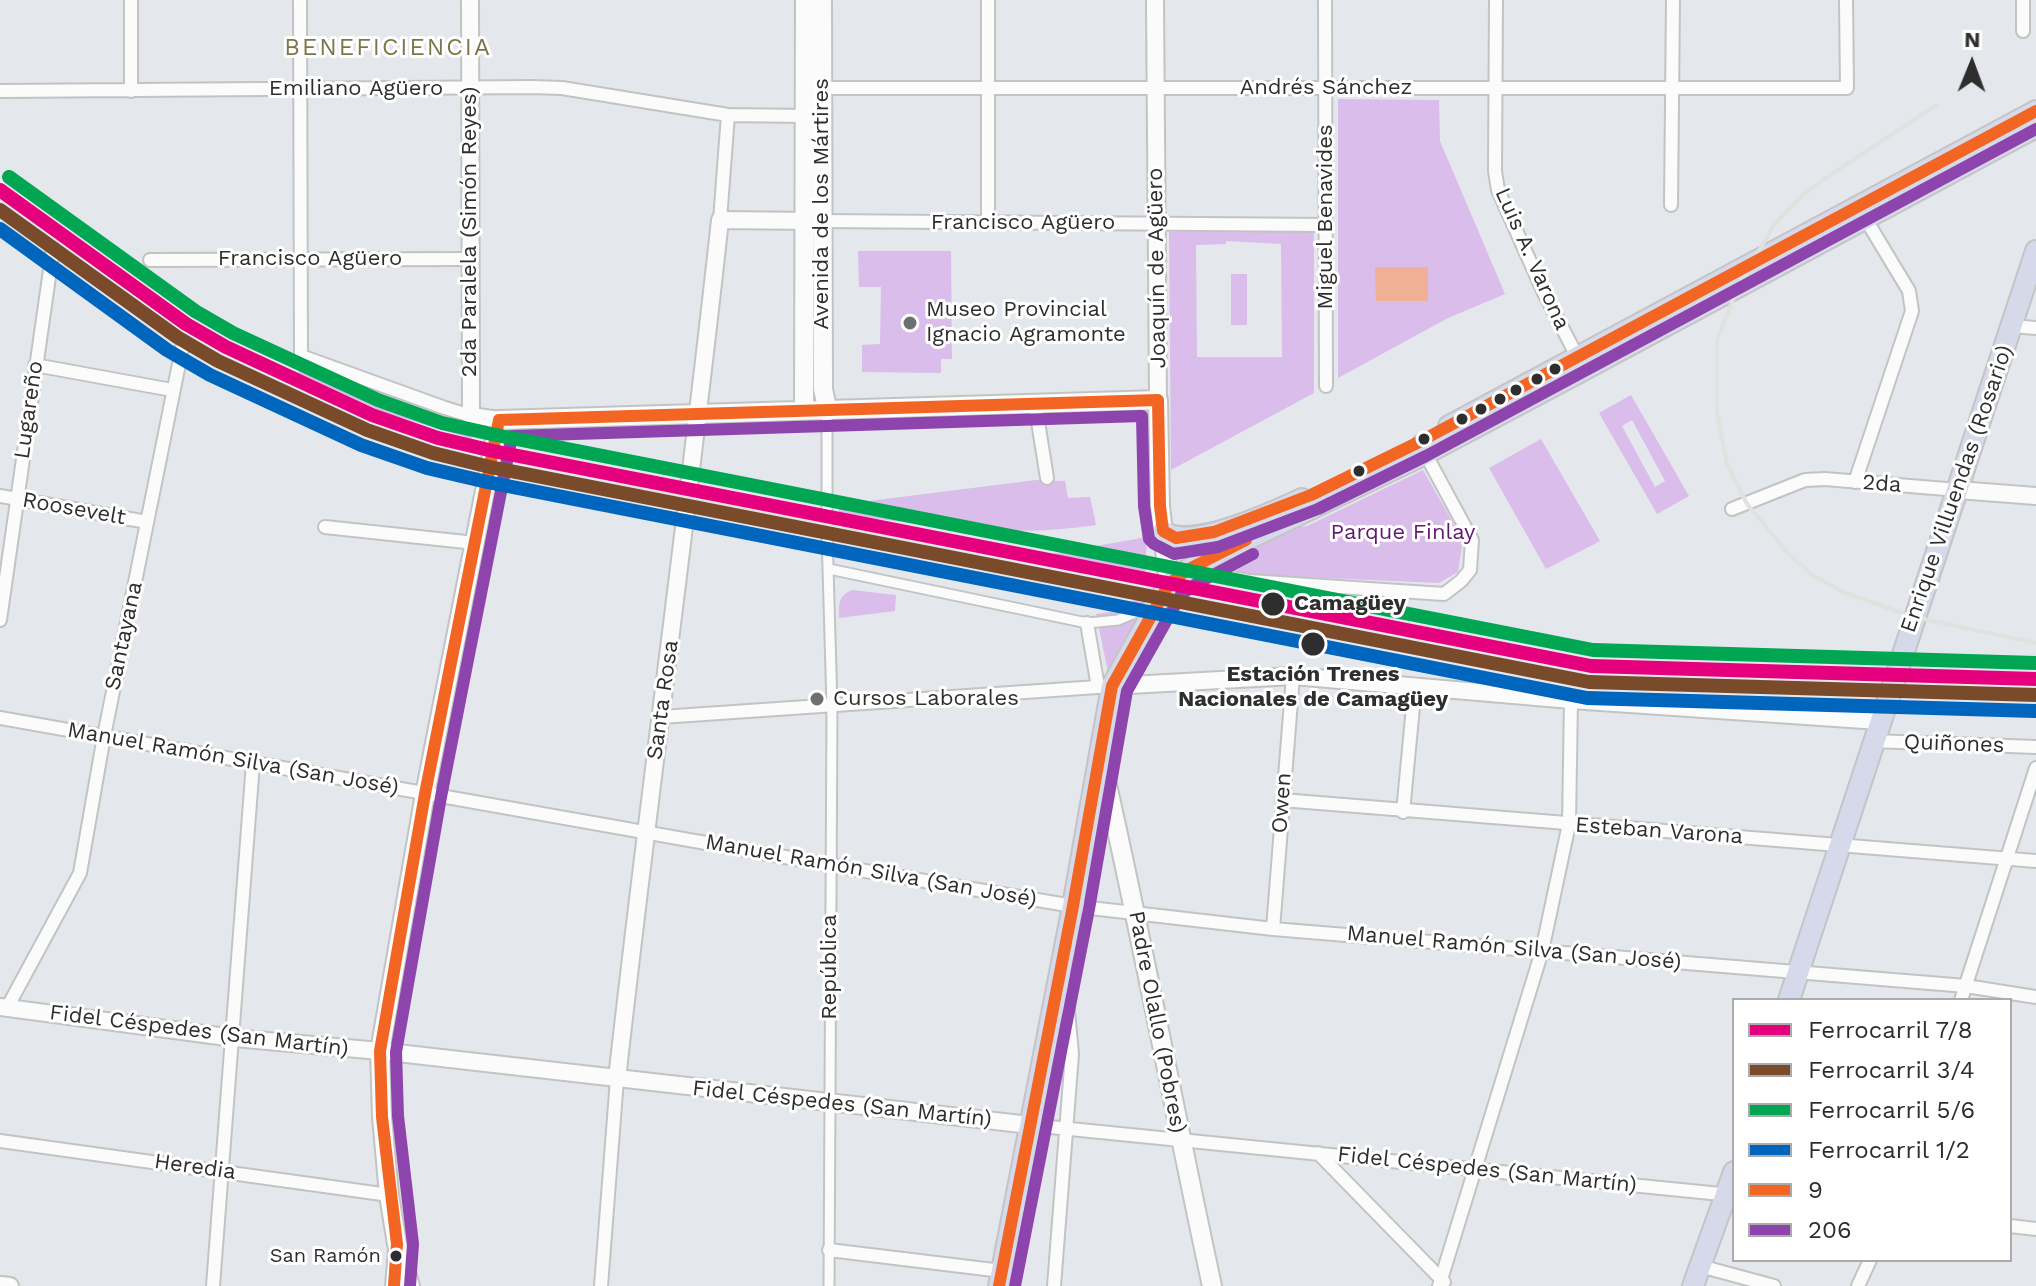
<!DOCTYPE html>
<meta charset="utf-8">
<style>
body{margin:0}
#map{position:relative;width:2036px;height:1286px;overflow:hidden;background:#e4e7ec;font-family:"Work Sans",sans-serif}
canvas{display:block}
.legend{position:absolute;left:1732px;top:998px;width:280px;height:264px;box-sizing:border-box;background:#fff;border:2px solid #ababab;margin:0;padding:10px 14px;list-style:none;font-size:24px;color:#2e2e2e}
.legend li{display:flex;align-items:center;gap:16px;height:40px}
.legend b{width:40px;border:2px solid #ababab}
.north{position:absolute;left:1932px;top:24px;width:80px;height:80px;-webkit-text-stroke:6px #fff;paint-order:stroke;rotate:1deg;font-size:22px;font-weight:700;line-height:32px;text-align:center;color:#2e2e2e}
.north::after{content:'';display:block;margin:auto;width:28px;height:36px;background:#2e2e2e;clip-path:polygon(50% 0,100% 100%,50% 72%,0 100%)}
</style>
<div id="map">
<canvas width="2036" height="1286"></canvas>
<ul class="legend">
<li><b style="height:10px;background:#e5007d"></b>Ferrocarril 7/8</li>
<li><b style="height:10px;background:#7a4b2a"></b>Ferrocarril 3/4</li>
<li><b style="height:10px;background:#00a651"></b>Ferrocarril 5/6</li>
<li><b style="height:10px;background:#0065bd"></b>Ferrocarril 1/2</li>
<li><b style="height:10px;background:#f26522"></b>9</li>
<li><b style="height:10px;background:#8e44ad"></b>206</li>
</ul>
<div class="north">N</div>
</div>
<script>
const ctx = document.querySelector('canvas').getContext('2d');
ctx.lineJoin = 'round';
function fillPath(path, color) { ctx.fillStyle = color; ctx.fill(path, 'evenodd'); }
function stroke(path, color, width, dash) { ctx.strokeStyle = color; ctx.lineWidth = width; ctx.lineCap = dash ? 'butt' : 'round'; ctx.setLineDash(dash || []); ctx.stroke(path); }
function label(font, color, halo, rows, align = 'center') {
  ctx.font = font + ' "Work Sans",sans-serif'; ctx.lineWidth = 6; ctx.setLineDash([]); ctx.textBaseline = 'middle'; ctx.strokeStyle = halo; ctx.fillStyle = color; for (const [text, x, y, turn = 0] of rows) {
    ctx.save(); ctx.translate(x, y); ctx.rotate((+turn || 0) * Math.PI / 180); ctx.textAlign = isNaN(turn) ? turn : align; if (halo) ctx.strokeText(text, 0, 0); ctx.fillText(text, 0, 0); ctx.restore();
  }
}
const green = new Path2D(`
 M 1338,99 L 1439,100 L 1440,141 L 1505,294 L 1448,318 L 1338,378 Z
 M 1169,232 L 1314,232 L 1314,393 L 1171,470 ZM 1226,241 L 1281,244 L 1282,357 L 1197,357 L 1196,245 L 1226,244 Z
 M 858,251 L 951,251 L 952,359 L 941,359 L 941,373 L 862,372 L 862,345 L 880,344 L 881,287 L 859,287 Z
 M 1231,274 L 1247,274 L 1247,325 L 1231,325 Z
 M 302,365 L 379,395 L 468,425 L 472,439 L 383,412 L 298,373 Z
 M 1631,395 L 1689,496 L 1657,514 L 1599,413 ZM 1632,420 L 1665,481 L 1655,487 L 1622,426 Z
 M 1541,439 L 1600,541 L 1546,569 L 1489,468 Z
 M 1423,470 L 1463,540 L 1458,572 L 1439,583 L 1255,575 L 1235,571 L 1232,561 L 1234,556 L 1297,527 L 1307,526 Z
 M 1036,480 L 1065,481 L 1068,498 L 1090,497 L 1096,525 C 1010,539 924,524 838,514 L 839,509 L 853,508 L 853,503 Z
 M 1147,537 L 1145,573 L 1051,554 Z
 M 852,590 L 896,595 L 895,611 L 839,618 C 839,604 838,596 852,590 Z
 M 1140,596 L 1149,598 L 1109,677 L 1096,614 L 1117,611 Z`);
const water = new Path2D(`
 M 1375,267 L 1428,267 L 1428,301 L 1376,301 Z`);
const pedestrian = new Path2D(`
 M 827,408 L 827,533 L 832,706 L 829,1286
 M 829,569 L 1087,623 L 1118,620 L 1153,605`);
const minor = new Path2D(`
 M 300,0 L 301,356 L 445,408 L 471,416
 M 1325,0 L 1326,386
 M 1496,0 L 1495,171 L 1498,190 L 1544,293 L 1579,360
 M 2023,0 L 2023,31
 M 816,88 L 1847,88 L 1846,0
 M 0,91 L 532,87 L 562,88 L 728,115 L 805,116
 M 131,91 L 131,0
 M 1671,205 L 1673,0
 M 720,220 L 728,115
 M 821,221 L 1326,225
 M 988,222 L 988,0
 M 150,260 L 471,259
 M 2012,326 L 2036,328
 M 35,365 L 172,390
 M 1035,403 L 1047,478
 M 1855,482 L 1912,311 L 1909,291 L 1862,213
 M 0,496 L 147,522
 M 1732,509 L 1805,480 L 1825,479 L 1958,490
 M 325,527 L 475,543
 M 1187,570 L 1249,581 L 1444,594 L 1461,581 L 1470,570 L 1472,540 L 1419,442
 M 0,620 L 53,249
 M 1087,623 L 1098,687
 M 661,717 L 1112,686
 M 0,718 L 830,865 L 1073,906 L 1273,929 L 1966,986 L 2036,997
 M 1872,741 L 2036,747
 M 1282,800 L 2036,861
 M 1403,812 L 1415,686
 M 1273,929 L 1293,676
 M 1961,1000 L 2036,768
 M 7,1008 L 80,873 L 104,736 L 183,344
 M 1030,1125 L 1731,1195
 M 0,1141 L 389,1195
 M 1318,1153 L 1444,1282
 M 2010,1226 L 2036,1229
 M 829,1250 L 1002,1271
 M 1700,1266 L 1774,1286
 M 213,1286 L 253,763
 M 601,1286 L 617,1079
 M 1054,1286 L 1072,1054 L 1065,978
 M 1439,1286 L 1542,951 L 1569,824 L 1571,700
 M 1858,1286 L 1870,1260`);
const tertiary = new Path2D(`
 M 470,0 L 471,416 L 499,420
 M 1155,0 L 1158,400
 M 1958,490 L 2036,496
 M 1112,686 L 1293,676 L 1571,700 L 1879,721
 M 0,1007 L 234,1038 L 380,1051 L 1030,1125
 M 617,1079 C 649,792 689,507 720,220 L 814,221
 M 0,1285 L 10,1286
 M 394,1286 L 397,1250`);
const secondary = new Path2D(`
 M 822,0 L 823,389 L 827,408
 M 804,409 L 805,0
 M 1101,758 C 1141,933 1174,1110 1212,1286
 M 410,1286 L 397,1244 L 389,1195 L 382,1117 L 380,1051 L 425,794 L 499,420 L 1158,400 L 1160,506 L 1169,584`);
const primary = new Path2D(`
 M 1449,426 L 2036,111
 M 1163,531 C 1188,552 1274,512 1302,499
 M 1789,1000 L 2036,251
 M 999,1286 L 1073,906 L 1112,686 L 1169,584 L 1187,570 L 1225,550 L 1425,454 L 1574,375 L 2036,127
 M 1693,1286 L 1734,1172`);
const rail = new Path2D(`
 M 1936,105 L 1827,177 L 1802,196 L 1774,225 L 1738,287 L 1717,340 L 1717,413 L 1727,464 L 1747,504 L 1787,552 L 1812,575 L 1843,592 L 1914,617 L 2036,643
 M 619,483 L 1149,592 L 1586,678 L 1890,688 L 2036,689`);
const bus1 = new Path2D(`
 M 394,1286 L 397,1244 L 382,1117 L 380,1051 L 425,794 L 499,420 L 1158,400 L 1160,506 L 1163,531 L 1176,538 L 1214,532 L 1311,495 L 1419,442 L 2036,111
 M 999,1286 L 1073,906 L 1112,686 L 1169,584 L 1187,570 L 1246,540`);
const bus2 = new Path2D(`
 M 410,1286 L 413,1244 L 398,1116 L 396,1052 L 441,797 L 512,436 L 1142,416 L 1144,506 L 1149,539 L 1154,544 L 1174,554 L 1218,547 L 1318,509 L 1426,456 L 2036,129
 M 1015,1286 L 1089,909 L 1127,691 L 1181,595 L 1196,584 L 1253,554`);
const rail1 = new Path2D(`
 M 0,190 L 186,324 L 226,347 L 372,415 L 438,438 L 493,451 L 1591,666 L 2036,679`);
const rail2 = new Path2D(`
 M 0,210 L 177,337 L 218,361 L 367,430 L 433,453 L 490,467 L 1589,682 L 2036,695`);
const rail3 = new Path2D(`
 M 9,177 L 195,311 L 233,333 L 378,400 L 442,423 L 496,435 L 1593,650 L 2036,663`);
const rail4 = new Path2D(`
 M 0,229 L 167,350 L 210,375 L 361,445 L 427,468 L 487,482 L 1587,698 L 2035,711`);
const markers = [
 [910,323,8,"#6e6f70"],
 [1555,369,7,"#2e2e2e"],
 [1537,379,7,"#2e2e2e"],
 [1516,390,7,"#2e2e2e"],
 [1500,399,7,"#2e2e2e"],
 [1481,409,7,"#2e2e2e"],
 [1462,419,7,"#2e2e2e"],
 [1424,439,7,"#2e2e2e"],
 [1359,471,7,"#2e2e2e"],
 [1273,604,13,"#2e2e2e"],
 [1313,644,13,"#2e2e2e"],
 [817,699,8,"#6e6f70"],
 [396,1256,7,"#2e2e2e"]
];
const busNames = [
 ["San Ramón",381,1256]
];
const streetNames = [
 ["Andrés Sánchez",1326,88],
 ["Emiliano Agüero",356,89],
 ["Avenida de los Mártires",822,204,-90],
 ["Miguel Benavides",1326,217,-90],
 ["Francisco Agüero",1023,223],
 ["2da Paralela (Simón Reyes)",470,232,-90],
 ["Francisco Agüero",310,259],
 ["Luis A. Varona",1532,259,66],
 ["Joaquín de Agüero",1157,268,-91],
 ["Lugareño",29,410,-82],
 ["2da",1882,484,4],
 ["Enrique Villuendas (Rosario)",1957,489,-71],
 ["Roosevelt",74,509,10],
 ["Santayana",124,636,-78],
 ["Santa Rosa",663,700,-82],
 ["Quiñones",1954,744,2],
 ["Manuel Ramón Silva (San José)",233,759,10],
 ["Owen",1282,803,-86],
 ["Esteban Varona",1659,831,4],
 ["Manuel Ramón Silva (San José)",871,871,10],
 ["Manuel Ramón Silva (San José)",1514,948,5],
 ["República",830,967,-90],
 ["Padre Olallo (Pobres)",1157,1022,79],
 ["Fidel Céspedes (San Martín)",199,1031,7],
 ["Fidel Céspedes (San Martín)",842,1104,6],
 ["Heredia",195,1167,8],
 ["Fidel Céspedes (San Martín)",1487,1170,6]
];
const poiNames = [
 ["Museo Provincial",926,310],
 ["Ignacio Agramonte",926,335],
 ["Cursos Laborales",833,699]
];
const parkNames = [
 ["Parque Finlay",1403,533]
];
const stopNames = [
 ["Camagüey",1294,604],
 ["Estación Trenes",1313,675,"center"],
 ["Nacionales de Camagüey",1313,700,"center"]
];
const neighbourhoodNames = [
 ["BENEFICIENCIA",388,48]
];
fillPath(green, '#dabdea');
fillPath(water, '#f0b095');
stroke(pedestrian, '#c2c4c4', 13);
stroke(minor, '#c2c4c4', 16);
stroke(tertiary, '#c2c4c4', 20);
stroke(secondary, '#c2c4c4', 22);
stroke(primary, '#c4c4c6', 24);
stroke(pedestrian, '#fbfbfc', 9);
stroke(minor, '#fbfbfc', 12);
stroke(tertiary, '#fbfbfc', 16);
stroke(secondary, '#fbfbfc', 18);
stroke(primary, '#d5d9e9', 20);
stroke(rail, '#e1e1df', 4);
stroke(bus1, '#f26522', 12);
stroke(bus2, '#8e44ad', 12);
stroke(rail1, '#e5007d', 14);
stroke(rail2, '#7a4b2a', 14);
stroke(rail3, '#00a651', 14);
stroke(rail4, '#0065bd', 14);
for (const [x, y, r, color] of markers) { const dot = new Path2D(); dot.arc(x, y, r, 0, 2 * Math.PI); ctx.fillStyle = color; ctx.fill(dot); stroke(dot, '#fff', 3); }
label('20px', '#2e2e2e', '#fff', busNames, 'right');
label('22px', '#2e2e2e', '#fff', streetNames);
label('22px', '#2e2e2e', '#fff', poiNames, 'left');
label('22px', '#621871', '#fff', parkNames);
label('bold 22px', '#2e2e2e', '#fff', stopNames, 'left');
ctx.letterSpacing = '2px';
label('24px', '#7c7548', '#fff', neighbourhoodNames);
ctx.letterSpacing = '0px';
</script>
